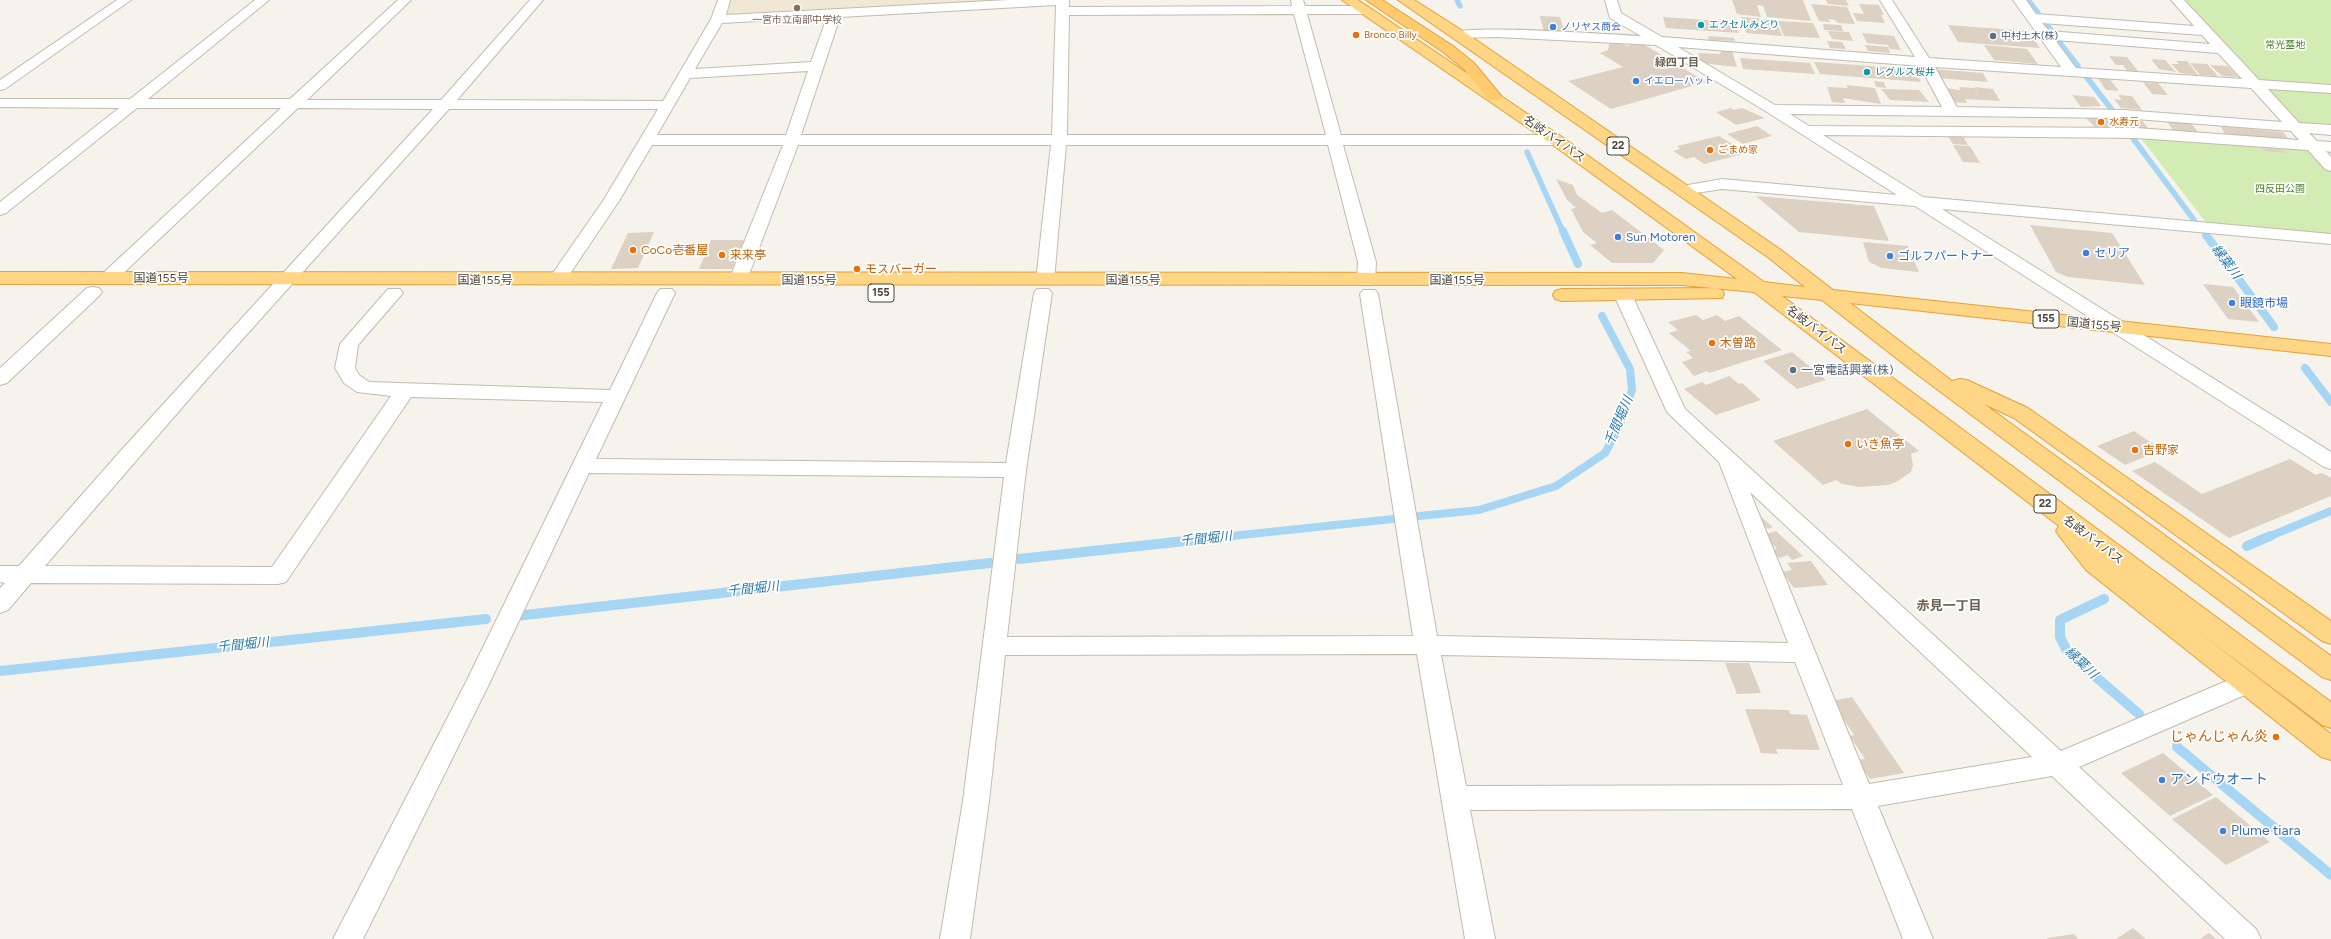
<!DOCTYPE html>
<meta charset="utf-8">
<style>
body{margin:0}
canvas{display:block;background:#f6f3ec}
</style>
<canvas width="2331" height="939"></canvas>
<script>
const ctx = document.querySelector('canvas').getContext('2d');
ctx.lineJoin = 'round';
function fillPath(path, color) { ctx.fillStyle = color; ctx.fill(path, 'evenodd'); }
function stroke(path, color, width, dash) { ctx.strokeStyle = color; ctx.lineWidth = width; ctx.lineCap = dash ? 'butt' : 'round'; ctx.setLineDash(dash || []); ctx.stroke(path); }
function label(font, color, halo, rows, align = 'center') {
  ctx.font = font + ' Figtree,"Noto Sans JP",sans-serif'; ctx.lineWidth = 3.5; ctx.setLineDash([]); ctx.textBaseline = 'middle'; ctx.strokeStyle = halo; ctx.fillStyle = color; for (const [text, x, y, turn = 0] of rows) {
    ctx.save(); ctx.translate(x, y); ctx.rotate((+turn || 0) * Math.PI / 180); ctx.textAlign = isNaN(turn) ? turn : align; if (halo) ctx.strokeText(text, 0, 0); ctx.fillText(text, 0, 0); ctx.restore();
  }
}
const education = new Path2D(`
 M 731,0 L 1004,0 L 727,16 Z`);
const green = new Path2D(`
 M 2178,0 L 2331,0 L 2331,126 L 2295,122 Z
 M 2137,133 L 2312,146 L 2331,166 L 2331,239 L 2211,229 Z`);
const streamFar2 = new Path2D(`
 M 1457,0 L 1460,6
 M 2028,0 L 2038,13
 M 2046,24 L 2051,30
 M 2060,43 L 2078,66
 M 2085,75 L 2112,110
 M 2119,120 L 2125,129
 M 2132,137 L 2194,220
 M 1527,152 L 1563,232`);
const streamFar1 = new Path2D(`
 M 1563,231 L 1578,264
 M 2206,235 L 2274,327
 M 2305,368 L 2331,402
 M 1419,516 L 1479,510 L 1556,486 L 1605,453 L 1619,427 L 1632,390 L 1630,369 L 1602,316
 M 1222,537 L 1393,519
 M 2268,537 L 2331,511`);
const stream = new Path2D(`
 M 2247,546 L 2270,536
 M 1019,559 L 1231,536
 M 2104,599 L 2060,620 L 2060,637 L 2068,653 L 2139,714
 M 516,616 L 990,563
 M 0,671 L 486,619
 M 2177,747 L 2331,875`);
const building = new Path2D(`
 M 1732,0 L 1803,0 L 1811,21 L 1767,17 L 1763,6 L 1757,5 L 1761,17 L 1737,14 Z
 M 1826,0 L 1846,0 L 1849,6 L 1828,4 Z
 M 1811,4 L 1847,7 L 1855,24 L 1838,23 L 1835,20 L 1828,19 L 1830,22 L 1819,21 Z
 M 1859,4 L 1879,5 L 1884,15 L 1881,15 L 1885,23 L 1857,21 L 1853,13 L 1864,14 Z
 M 1540,16 L 1560,17 L 1565,33 L 1544,32 Z
 M 1663,17 L 1735,22 L 1739,33 L 1666,28 Z
 M 1741,17 L 1776,20 L 1782,36 L 1746,33 Z
 M 1778,21 L 1813,23 L 1820,38 L 1784,36 Z
 M 1823,24 L 1841,25 L 1843,31 L 1824,30 Z
 M 1948,25 L 2028,31 L 2040,48 L 1958,42 Z
 M 1828,31 L 1849,32 L 1853,41 L 1832,39 Z
 M 1862,33 L 1894,36 L 1901,50 L 1890,49 L 1888,45 L 1867,43 Z
 M 1708,36 L 1734,38 L 1735,41 L 1709,40 Z
 M 1618,41 L 1627,46 L 1640,42 L 1706,82 L 1611,109 L 1568,81 L 1623,67 L 1600,53 L 1608,50 L 1609,44 Z
 M 1827,41 L 1842,42 L 1846,49 L 1830,48 Z
 M 1865,45 L 1888,47 L 1890,53 L 1868,51 Z
 M 1984,45 L 2027,49 L 2038,64 L 1994,60 Z
 M 1722,50 L 1732,51 L 1737,67 L 1701,63 L 1698,53 L 1720,54 Z
 M 2109,56 L 2127,57 L 2138,71 L 2127,71 L 2123,65 L 2116,65 Z
 M 1740,58 L 1810,63 L 1815,74 L 1743,69 Z
 M 2151,59 L 2165,60 L 2176,72 L 2159,69 Z
 M 2176,61 L 2187,61 L 2198,75 L 2180,73 L 2171,64 L 2179,64 Z
 M 1814,62 L 1914,69 L 1921,82 L 1820,74 Z
 M 2190,63 L 2207,64 L 2218,76 L 2200,75 Z
 M 2210,65 L 2228,66 L 2238,77 L 2222,76 Z
 M 1932,69 L 1983,73 L 1988,82 L 1937,78 Z
 M 2097,77 L 2109,78 L 2119,91 L 2106,90 Z
 M 1874,81 L 1884,82 L 1886,88 L 1876,87 Z
 M 2143,82 L 2158,83 L 2168,95 L 2152,94 Z
 M 1846,85 L 1875,88 L 1881,104 L 1843,98 L 1845,103 L 1832,102 L 1827,87 L 1848,88 Z
 M 1959,87 L 1975,88 L 1981,99 L 1975,87 L 1993,89 L 2000,101 L 1965,99 L 1967,103 L 1951,102 L 1944,88 L 1960,90 Z
 M 1881,89 L 1919,90 L 1929,102 L 1890,100 Z
 M 2072,95 L 2094,97 L 2101,106 L 2081,107 Z
 M 2118,95 L 2132,96 L 2142,110 L 2121,108 L 2114,99 L 2122,100 Z
 M 1731,108 L 1734,110 L 1742,108 L 1765,118 L 1736,125 L 1716,112 Z
 M 2086,118 L 2107,118 L 2117,128 L 2096,128 Z
 M 2126,118 L 2141,119 L 2149,129 L 2135,128 Z
 M 2166,120 L 2191,123 L 2198,132 L 2173,130 Z
 M 1757,126 L 1772,136 L 1743,144 L 1727,134 Z
 M 2220,126 L 2283,132 L 2290,141 L 2226,135 Z
 M 1947,135 L 1963,136 L 1968,145 L 1953,144 Z
 M 1719,136 L 1747,153 L 1704,164 L 1694,157 L 1686,159 L 1673,151 L 1680,149 L 1677,146 Z
 M 1953,145 L 1970,146 L 1980,163 L 1963,162 Z
 M 2262,148 L 2282,150 L 2285,153 L 2265,151 Z
 M 1556,179 L 1573,185 L 1577,195 L 1602,213 L 1612,210 L 1664,250 L 1653,263 L 1612,263 L 1590,245 L 1597,243 L 1583,232 L 1571,209 L 1576,208 L 1567,200 Z
 M 1756,196 L 1874,206 L 1889,241 L 1799,232 Z
 M 2030,225 L 2112,233 L 2145,285 L 2068,277 L 2056,272 Z
 M 654,232 L 638,268 L 611,269 L 628,233 Z
 M 711,240 L 744,240 L 732,269 L 699,269 Z
 M 1863,242 L 1908,246 L 1919,272 L 1882,268 L 1869,262 Z
 M 2203,284 L 2233,287 L 2259,322 L 2228,319 Z
 M 1696,315 L 1703,320 L 1717,315 L 1725,321 L 1739,316 L 1782,350 L 1709,373 L 1707,371 L 1694,376 L 1682,362 L 1693,358 L 1686,352 L 1691,351 L 1669,333 L 1678,330 L 1668,322 Z
 M 1792,352 L 1826,380 L 1797,389 L 1763,361 Z
 M 1729,376 L 1739,384 L 1742,383 L 1761,400 L 1716,415 L 1684,389 L 1702,382 L 1706,385 Z
 M 1867,409 L 1919,451 L 1911,454 L 1913,465 L 1911,472 L 1898,481 L 1888,485 L 1859,487 L 1842,484 L 1836,480 L 1823,485 L 1773,441 Z
 M 2134,431 L 2162,450 L 2125,465 L 2097,446 Z
 M 2290,459 L 2316,475 L 2322,473 L 2331,478 L 2331,496 L 2229,538 L 2132,471 L 2155,462 L 2202,494 Z
 M 1760,516 L 1773,527 L 1768,529 L 1755,518 Z
 M 1776,531 L 1803,556 L 1792,560 L 1788,555 L 1780,558 L 1771,551 L 1777,549 L 1763,535 Z
 M 1811,561 L 1828,585 L 1794,588 L 1782,572 L 1792,570 L 1787,563 Z
 M 1725,663 L 1749,663 L 1761,693 L 1737,694 Z
 M 1852,697 L 1904,773 L 1870,779 L 1857,760 L 1865,759 L 1850,736 L 1854,735 L 1832,701 Z
 M 1745,709 L 1789,710 L 1790,714 L 1807,715 L 1820,750 L 1776,749 L 1778,754 L 1761,753 Z
 M 2163,753 L 2213,795 L 2170,816 L 2121,773 Z
 M 2216,797 L 2270,842 L 2226,865 L 2172,819 Z
 M 2133,928 L 2146,939 L 2116,939 Z
 M 2209,933 L 2216,939 L 2200,939 Z
 M 2074,934 L 2078,939 L 2047,939 L 2047,938 Z`);
const minor = new Path2D(`
 M 117,0 L 131,0 L 5,89 L 0,90 L 0,80 Z
 M 255,0 L 269,0 L 148,99 L 290,99 L 398,0 L 411,0 L 307,100 L 441,100 L 530,0 L 543,0 L 457,100 L 663,101 L 711,19 L 718,0 L 730,0 L 726,15 L 1008,0 L 1069,0 L 1069,7 L 1292,6 L 1291,0 L 1303,0 L 1305,6 L 1364,6 L 1370,10 L 1364,14 L 1307,14 L 1341,135 L 1556,135 L 1564,140 L 1556,145 L 1343,145 L 1376,262 L 1375,281 L 1372,285 L 1360,285 L 1357,281 L 1358,262 L 1328,145 L 1066,145 L 1054,280 L 1051,284 L 1039,284 L 1036,280 L 1051,145 L 798,145 L 747,280 L 744,284 L 732,284 L 729,280 L 783,145 L 652,145 L 619,201 L 563,284 L 551,284 L 548,280 L 603,201 L 658,109 L 449,109 L 206,380 L 45,566 L 272,567 L 391,396 L 357,392 L 344,383 L 335,368 L 340,344 L 388,289 L 400,289 L 403,293 L 358,345 L 355,368 L 359,375 L 369,382 L 610,390 L 657,293 L 660,289 L 672,289 L 675,293 L 596,459 L 1006,463 L 1034,293 L 1037,289 L 1049,289 L 1052,293 L 1026,470 L 1007,637 L 1413,636 L 1360,294 L 1363,290 L 1375,290 L 1378,294 L 1437,636 L 1788,643 L 1719,462 L 1667,412 L 1614,295 L 1617,291 L 1629,291 L 1632,295 L 1685,409 L 2061,751 L 2236,677 L 2245,674 L 2254,677 L 2257,684 L 2254,691 L 2079,767 L 2256,929 L 2261,939 L 2225,939 L 2052,776 L 1878,806 L 1933,939 L 1903,939 L 1852,809 L 1470,810 L 1495,939 L 1465,939 L 1417,654 L 1005,655 L 989,801 L 970,939 L 940,939 L 963,801 L 1004,477 L 589,473 L 490,682 L 363,939 L 333,939 L 466,682 L 603,402 L 411,397 L 286,582 L 278,584 L 31,583 L 8,610 L 0,613 L 0,588 L 5,583 L 0,582 L 0,566 L 19,566 L 125,446 L 433,109 L 298,108 L 114,282 L 102,282 L 99,278 L 102,274 L 281,108 L 137,108 L 6,213 L 0,215 L 0,202 L 119,108 L 0,107 L 0,99 L 130,99 ZM 1056,5 L 1052,135 L 801,135 L 840,17 ZM 1294,14 L 1326,135 L 1067,135 L 1069,15 ZM 827,17 L 811,62 L 695,69 L 722,23 ZM 808,71 L 786,135 L 657,135 L 690,78 ZM 1750,492 L 2032,757 L 1869,784 ZM 1441,655 L 1795,662 L 1843,785 L 1466,786 Z
 M 1605,0 L 1617,0 L 1621,13 L 1662,37 L 1915,57 L 1880,0 L 1892,0 L 1929,58 L 2061,67 L 2013,0 L 2026,0 L 2036,14 L 2194,26 L 2171,0 L 2184,0 L 2259,80 L 2331,85 L 2331,93 L 2268,89 L 2299,123 L 2331,125 L 2331,135 L 2309,133 L 2317,141 L 2331,142 L 2331,152 L 2326,151 L 2331,157 L 2331,171 L 2325,169 L 2308,150 L 2137,138 L 1823,135 L 1923,197 L 2331,234 L 2331,244 L 1942,209 L 2331,452 L 2331,469 L 2324,467 L 1915,206 L 1722,189 L 1683,195 L 1677,193 L 1675,190 L 1677,187 L 1722,179 L 1897,195 L 1767,112 L 1656,45 L 1497,37 L 1458,38 L 1451,34 C 1459,23 1618,35 1641,36 L 1610,18 ZM 2042,23 L 2202,35 L 2210,44 L 2049,31 ZM 2055,40 L 2218,53 L 2242,79 L 2076,68 ZM 1678,47 L 1920,66 L 1942,107 L 1775,105 ZM 1935,67 L 2251,88 L 2282,122 L 2123,110 L 1957,107 ZM 1790,114 L 2123,118 L 2291,131 L 2299,140 L 2137,128 L 1809,126 Z
 M 93,287 L 99,288 L 102,292 L 99,296 L 7,383 L 0,385 L 0,368 L 87,288 Z`);
const trunk = new Path2D(`
 M 1342,0 L 1358,0 L 1562,137 L 1764,282 L 1805,287 L 1769,258 L 1398,0 L 1414,0 L 1463,31 L 1781,250 L 1833,290 L 2331,344 L 2331,356 L 1850,303 L 1952,381 L 1960,379 L 1967,380 L 2028,408 L 2331,621 L 2331,644 L 2322,641 L 2014,418 L 1984,404 L 2331,656 L 2331,680 L 2322,677 L 1914,372 L 1822,300 L 1782,296 L 2331,702 L 2331,728 L 2322,725 L 2196,630 L 2331,734 L 2331,760 L 2321,757 L 2086,570 L 2060,537 L 2056,531 L 2059,526 L 1754,292 L 1682,285 L 0,284 L 0,272 L 1682,273 L 1737,279 L 1550,143 Z
 M 1715,288 L 1722,290 L 1724,294 L 1722,298 L 1562,301 L 1555,299 L 1553,295 L 1555,291 L 1562,289 Z`);
const motorway = new Path2D(`
 M 1366,0 L 1382,0 L 1453,46 L 1474,63 L 1502,97 L 1499,100 L 1489,100 L 1464,69 L 1443,52 Z`);
const markers = [
 [797,8,4,"#8d6e63"],
 [1701,25,4,"#0f9aa8"],
 [1553,27,4,"#3f7fe0"],
 [1356,35,4,"#e8710a"],
 [1993,36,4,"#5c6f8a"],
 [1867,72,4,"#0f9aa8"],
 [1636,81,4,"#3f7fe0"],
 [2101,122,4,"#e8710a"],
 [1710,150,4,"#e8710a"],
 [1618,237,4,"#3f7fe0"],
 [633,250,4,"#e8710a"],
 [2086,253,4,"#3f7fe0"],
 [722,255,4,"#e8710a"],
 [1890,256,4,"#3f7fe0"],
 [857,269,4,"#e8710a"],
 [2232,303,4,"#3f7fe0"],
 [1712,343,4,"#e8710a"],
 [1793,370,4,"#5c6f8a"],
 [1848,444,4,"#e8710a"],
 [2135,450,4,"#e8710a"],
 [2276,737,4,"#e8710a"],
 [2162,780,4,"#3f7fe0"],
 [2223,831,4,"#3f7fe0"]
];
const farEducationnames = [
 ["一宮市立南部中学校",797,20]
];
const farCulturenames = [
 ["エクセルみどり",1709,25],
 ["レグルス桜井",1875,72]
];
const farShopnames = [
 ["ノリヤス商会",1561,27],
 ["イエローハット",1644,81]
];
const farFoodnames = [
 ["Bronco Billy",1364,35],
 ["水寿元",2109,122],
 ["ごまめ家",1718,150]
];
const farServicenames = [
 ["中村土木(株)",2001,36]
];
const farParknames = [
 ["常光墓地",2285,45],
 ["四反田公園",2280,189]
];
const farNeighbourhoodnames = [
 ["緑四丁目",1677,63]
];
const shields = [
 [1618,146,22],
 [881,293,26],
 [2046,319,26],
 [2045,504,22]
];
const shieldNames = [
 ["22",1618,146],
 ["155",881,293],
 ["155",2046,319],
 ["22",2045,504]
];
const streetNames = [
 ["名岐バイパス",1554,139,35],
 ["国道155号",161,278],
 ["国道155号",485,280],
 ["国道155号",809,280],
 ["国道155号",1133,280],
 ["国道155号",1457,280],
 ["国道155号",2094,325,6],
 ["名岐バイパス",1816,330,37],
 ["名岐バイパス",2093,540,37]
];
const shopNames = [
 ["Sun Motoren",1626,237],
 ["セリア",2094,253],
 ["ゴルフパートナー",1898,256],
 ["眼鏡市場",2240,303]
];
const foodNames = [
 ["CoCo壱番屋",641,250],
 ["来来亭",730,255],
 ["モスバーガー",865,269],
 ["木曽路",1720,343],
 ["いき魚亭",1856,444],
 ["吉野家",2143,450]
];
const serviceNames = [
 ["一宮電話興業(株)",1801,370]
];
const waterNames = [
 ["縁葉川",2226,262,53],
 ["千間堀川",1619,421,-67],
 ["千間堀川",1206,539,-6],
 ["千間堀川",753,589,-6],
 ["千間堀川",243,645,-6],
 ["縁葉川",2081,663,43]
];
const neighbourhoodNames = [
 ["赤見一丁目",1949,606]
];
const nearFoodnames = [
 ["じゃんじゃん炎",2268,737]
];
const nearShopnames = [
 ["アンドウオート",2170,780],
 ["Plume tiara",2231,831]
];
fillPath(education, '#f0e8d5');
fillPath(green, '#d3ecb3');
stroke(streamFar2, '#a7d6f4', 5.5);
stroke(streamFar1, '#a7d6f4', 8);
stroke(stream, '#a7d6f4', 10);
fillPath(building, '#dcd1c3');
stroke(minor, '#c3bbad', 2);
stroke(trunk, '#e5a137', 2);
stroke(motorway, '#e5a137', 2);
fillPath(minor, '#fff');
fillPath(trunk, '#ffd685');
fillPath(motorway, '#ffcb6e');
for (const [x, y, r, color] of markers) { const dot = new Path2D(); dot.arc(x, y, r, 0, 2 * Math.PI); ctx.fillStyle = color; ctx.fill(dot); stroke(dot, '#fff', 1.5); }
label('10px', '#785e54', '#fff', farEducationnames);
label('10px', '#0d838f', '#fff', farCulturenames, 'left');
label('10px', '#366cbe', '#fff', farShopnames, 'left');
label('10px', '#c56008', '#fff', farFoodnames, 'left');
label('10px', '#4e5e75', '#fff', farServicenames, 'left');
label('10px', '#4c8227', '#fff', farParknames);
label('bold 11px', '#6f614f', '#fff', farNeighbourhoodnames);
for (const [x, y, w] of shields) { const box = new Path2D(); box.roundRect(x - w / 2, y - 9, w, 18, 3); ctx.fillStyle = '#fff'; ctx.fill(box); stroke(box, '#4b4438', 1); }
label('bold 11px', '#4b4438', null, shieldNames);
label('12px', '#4b4438', '#fff', streetNames);
label('12px', '#366cbe', '#fff', shopNames, 'left');
label('12px', '#c56008', '#fff', foodNames, 'left');
label('12px', '#4e5e75', '#fff', serviceNames, 'left');
label('italic 13px', '#2878ad', '#fff', waterNames);
label('bold 13px', '#6f614f', '#fff', neighbourhoodNames);
label('14px', '#c56008', '#fff', nearFoodnames, 'right');
label('14px', '#366cbe', '#fff', nearShopnames, 'left');
</script>
